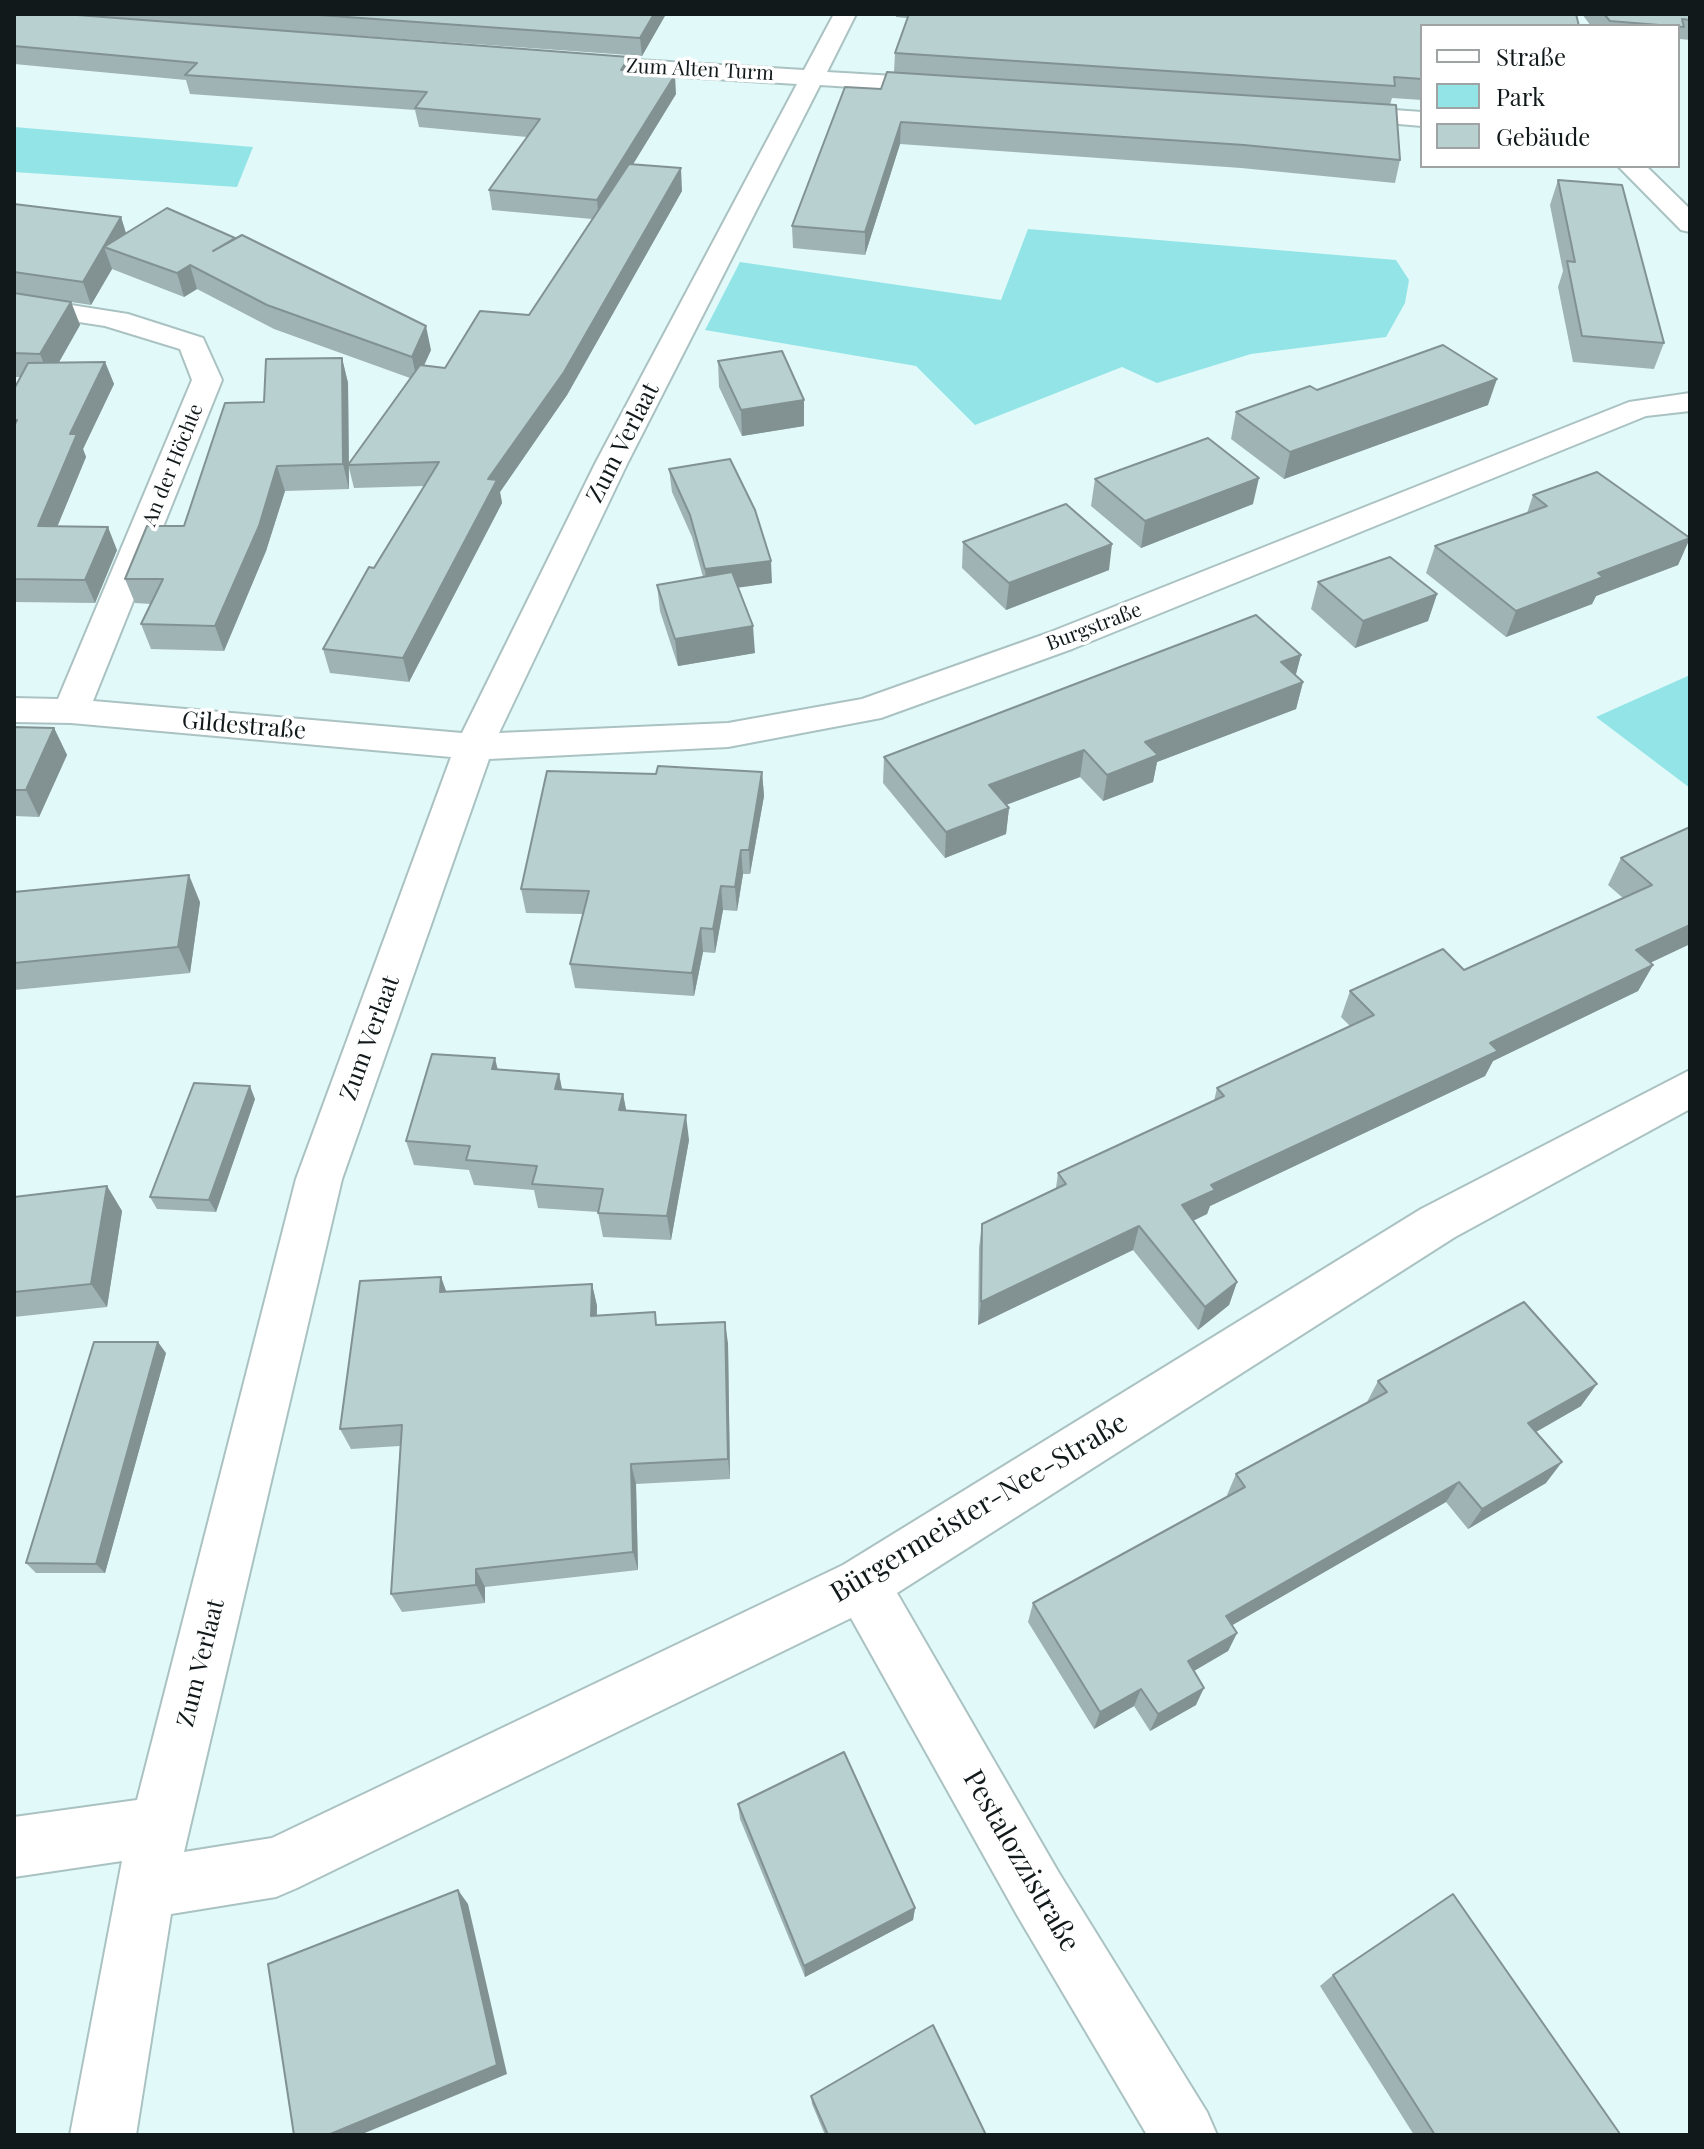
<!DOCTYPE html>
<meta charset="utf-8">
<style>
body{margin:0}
#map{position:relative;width:1704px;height:2149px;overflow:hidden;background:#e1f9f9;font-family:"Playfair Display",serif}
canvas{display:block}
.frame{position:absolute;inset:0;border:16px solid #11191a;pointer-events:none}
.legend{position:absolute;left:1420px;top:24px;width:260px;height:144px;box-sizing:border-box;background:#fff;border:2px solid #a0a3a3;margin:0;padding:10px 14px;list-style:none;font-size:24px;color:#11191a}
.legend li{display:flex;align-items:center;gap:16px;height:40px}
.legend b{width:40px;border:2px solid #a0a3a3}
</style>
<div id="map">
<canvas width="1704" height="2149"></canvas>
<div class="frame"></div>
<ul class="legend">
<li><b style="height:10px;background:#fff"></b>Straße</li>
<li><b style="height:22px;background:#93e4e7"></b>Park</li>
<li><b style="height:22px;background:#b9d0d1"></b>Gebäude</li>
</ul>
</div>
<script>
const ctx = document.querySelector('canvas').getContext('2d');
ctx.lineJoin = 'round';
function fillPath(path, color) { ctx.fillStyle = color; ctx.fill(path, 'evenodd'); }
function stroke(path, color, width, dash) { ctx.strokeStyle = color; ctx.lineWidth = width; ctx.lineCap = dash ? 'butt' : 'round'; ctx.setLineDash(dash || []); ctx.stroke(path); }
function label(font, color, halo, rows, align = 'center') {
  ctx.font = font + ' "Playfair Display",serif'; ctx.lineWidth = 7; ctx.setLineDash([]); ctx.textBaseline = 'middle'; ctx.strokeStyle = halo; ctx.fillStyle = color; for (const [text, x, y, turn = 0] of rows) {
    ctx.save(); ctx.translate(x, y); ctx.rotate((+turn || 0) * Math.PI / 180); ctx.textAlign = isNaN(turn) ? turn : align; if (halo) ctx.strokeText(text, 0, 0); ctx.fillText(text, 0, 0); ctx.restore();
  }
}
const green = new Path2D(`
 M 14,127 L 253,147 L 237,187 L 14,172 Z
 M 1028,229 L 1396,260 L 1409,280 L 1405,303 L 1386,337 L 1251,354 L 1157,383 L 1122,367 L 975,425 L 916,366 L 705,330 L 740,262 L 1001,300 Z
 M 1690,675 L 1690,788 L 1596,717 Z`);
const minor = new Path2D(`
 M 834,14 L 856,14 L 827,72 L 945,79 L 957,86 L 945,93 L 820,85 L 628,462 L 499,733 L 728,723 L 862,699 L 1048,633 L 1629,402 L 1690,393 L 1690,411 L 1646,416 L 1072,649 L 881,718 L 728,747 L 489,759 L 342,1179 L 184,1852 L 272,1838 L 843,1565 L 1421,1209 L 1690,1070 L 1690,1109 L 1455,1237 L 897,1593 L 1059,1873 L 1207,2112 L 1217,2135 L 1147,2135 L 1017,1915 L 851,1618 L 297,1888 L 276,1897 L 171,1914 L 136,2135 L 70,2135 L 122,1861 L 14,1877 L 14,1817 L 137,1800 L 296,1179 L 451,757 L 71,723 L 14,722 L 14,698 L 58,699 L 192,380 L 180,349 L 105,326 L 14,312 L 14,296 L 128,314 L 203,338 L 222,380 L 93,701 L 462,733 L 596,462 L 797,84 L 570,70 L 558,63 L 570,56 L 804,70 Z
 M 1337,106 L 1422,112 L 1422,126 L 1328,118 L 1325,113 Z
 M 1618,166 L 1646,166 L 1690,209 L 1690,232 L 1681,230 Z`);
const wall = new Path2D(`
 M 14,14 L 666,14 L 642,56 L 235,27 L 629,57 L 630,71 L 676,94 L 633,164 L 682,191 L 567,395 L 500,492 L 502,503 L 409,682 L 330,673 L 323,649 L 424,486 L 354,488 L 349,468 L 349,489 L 285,491 L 266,551 L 224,651 L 151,649 L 141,624 L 151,604 L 135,603 L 125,579 L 184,526 L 264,402 L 342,358 L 348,383 L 349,464 L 410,378 L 274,329 L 197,289 L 184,297 L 112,269 L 91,305 L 71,302 L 80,325 L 59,362 L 105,362 L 114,384 L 83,449 L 86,457 L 57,527 L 117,550 L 95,603 L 15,602 L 14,603 L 14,389 L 21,377 L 14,377 L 14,204 L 121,217 L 126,233 L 431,350 L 424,365 L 445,368 L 529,315 L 592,219 L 492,210 L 489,190 L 527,137 L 419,127 L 415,110 L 190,94 L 186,80 L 14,64 Z
 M 896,14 L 1576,14 L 1422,26 L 1422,100 L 1392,98 L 1390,105 L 1400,160 L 1395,183 L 1241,168 L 900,144 L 865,255 L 793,248 L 792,226 L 881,89 L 894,72 L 895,53 L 907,18 L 896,17 Z
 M 1582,14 L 1690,14 L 1690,40 L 1680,39 L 1678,45 L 1678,26 L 1591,26 Z
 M 1558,180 L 1664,343 L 1654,369 L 1573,362 L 1558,287 L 1563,271 L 1550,205 Z
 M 718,361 L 804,400 L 804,426 L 742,436 L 719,387 Z
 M 1317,390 L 1488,405 L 1284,479 L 1231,439 L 1236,412 Z
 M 669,469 L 772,583 L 738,587 L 755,653 L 678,666 L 660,611 L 657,585 L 703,577 L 692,537 L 672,492 Z
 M 1095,479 L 1253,504 L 1141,548 L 1091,506 Z
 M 1533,495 L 1690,538 L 1678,565 L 1596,596 L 1592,604 L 1506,637 L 1426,573 L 1435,546 L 1527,513 Z
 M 963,542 L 1109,570 L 1006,610 L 962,568 Z
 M 1318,582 L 1437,594 L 1428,621 L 1355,648 L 1311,609 Z
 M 1301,655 L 1295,676 L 1303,682 L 1296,709 L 1157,762 L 1153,782 L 1103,801 L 1080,777 L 1006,805 L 1009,808 L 1006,834 L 945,858 L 883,783 L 884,757 Z
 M 14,727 L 54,728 L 67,755 L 39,817 L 14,816 Z
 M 762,772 L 764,796 L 750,874 L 743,874 L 737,911 L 723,910 L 715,953 L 703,952 L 694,996 L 575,988 L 570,964 L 583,914 L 526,913 L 521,889 L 656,774 Z
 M 1690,827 L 1690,944 L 1650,963 L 1653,965 L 1638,991 L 1493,1061 L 1485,1076 L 1210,1206 L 1207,1214 L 1193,1221 L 1237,1282 L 1229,1305 L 1198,1330 L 1133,1250 L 978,1325 L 979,1248 L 982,1224 L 1056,1188 L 1058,1173 L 1214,1101 L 1217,1088 L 1350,1026 L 1341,1017 L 1350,991 L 1464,970 L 1623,898 L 1608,885 L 1621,858 Z
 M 14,892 L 200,902 L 190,973 L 14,990 Z
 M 498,1070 L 559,1074 L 562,1090 L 623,1094 L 626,1111 L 689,1140 L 671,1240 L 603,1237 L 598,1212 L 538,1208 L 534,1190 L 474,1185 L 469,1170 L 414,1165 L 406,1141 Z
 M 255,1099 L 216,1212 L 157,1209 L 150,1197 Z
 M 107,1186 L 122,1211 L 107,1307 L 14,1317 L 14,1197 Z
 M 441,1277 L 446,1292 L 592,1284 L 597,1306 L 597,1315 L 657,1325 L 728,1343 L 730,1479 L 636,1484 L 638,1570 L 485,1587 L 485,1603 L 402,1612 L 391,1594 L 400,1446 L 351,1449 L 340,1429 Z
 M 166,1353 L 105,1573 L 36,1573 L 26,1563 Z
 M 1378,1381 L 1581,1406 L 1536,1432 L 1546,1483 L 1468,1529 L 1446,1502 L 1232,1625 L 1237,1633 L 1228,1651 L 1194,1671 L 1196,1705 L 1150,1731 L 1134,1706 L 1094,1729 L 1028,1622 L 1033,1603 L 1228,1496 L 1227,1495 L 1236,1474 L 1367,1402 Z
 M 738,1804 L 915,1908 L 913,1920 L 805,1977 L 740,1819 Z
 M 1333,1975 L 1619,2135 L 1414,2135 L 1320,1986 Z
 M 811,2096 L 986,2135 L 825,2135 L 812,2104 Z`);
const shadedWall = new Path2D(`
 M 654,14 L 666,14 L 642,56 L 640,38 Z
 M 629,57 L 631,75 L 621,70 Z
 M 675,75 L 676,94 L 599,220 L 597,200 Z
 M 901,122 L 900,144 L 865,255 L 865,232 Z
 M 681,168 L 682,191 L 567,395 L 500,492 L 502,503 L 409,682 L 403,658 L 488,479 Z
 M 121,217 L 128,240 L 104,247 L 112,269 L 91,305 L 83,282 Z
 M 190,265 L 197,289 L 184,297 L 177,273 Z
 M 71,302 L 80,325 L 50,378 L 40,354 Z
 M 426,326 L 431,350 L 417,381 L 412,357 Z
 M 342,358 L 348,383 L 349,489 L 343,464 Z
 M 105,362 L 114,384 L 83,449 L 86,457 L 48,549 L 38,526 L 70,434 Z
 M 1497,379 L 1488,405 L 1284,479 L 1290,452 Z
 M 804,400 L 804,426 L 742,436 L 741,410 Z
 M 277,466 L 285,491 L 266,551 L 224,651 L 215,626 Z
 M 1259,478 L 1253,504 L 1141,548 L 1145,521 Z
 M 108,527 L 117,550 L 95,603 L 85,580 Z
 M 1690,538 L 1678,565 L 1596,596 L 1592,604 L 1506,637 L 1516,611 L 1598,573 Z
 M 1112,544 L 1109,570 L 1006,610 L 1009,583 Z
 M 771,561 L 772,583 L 707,592 L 705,569 Z
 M 1437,594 L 1428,621 L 1355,648 L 1363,621 Z
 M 753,626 L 755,653 L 678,666 L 675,639 Z
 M 1301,655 L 1294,682 L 1281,662 Z
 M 1303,682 L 1296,709 L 1157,762 L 1153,782 L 1103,801 L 1107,775 L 1145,742 Z
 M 54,728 L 67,755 L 39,817 L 26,790 Z
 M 1084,750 L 1080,777 L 987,812 L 989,785 Z
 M 762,772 L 764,796 L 750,874 L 749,850 Z
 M 1009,808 L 1006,834 L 945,858 L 946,832 Z
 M 741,850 L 743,874 L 737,911 L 735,887 Z
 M 189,875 L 200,902 L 190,973 L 178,947 Z
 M 721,886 L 723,910 L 715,953 L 713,929 Z
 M 1690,925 L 1690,944 L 1622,976 L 1636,950 Z
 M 701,928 L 703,952 L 694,996 L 692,973 Z
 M 1653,965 L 1638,991 L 1493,1061 L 1485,1076 L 1210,1206 L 1207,1214 L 1175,1229 L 1182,1205 L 1211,1185 L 1490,1043 Z
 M 495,1058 L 501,1083 L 492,1069 Z
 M 559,1074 L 564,1099 L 555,1089 Z
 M 250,1086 L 255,1099 L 216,1212 L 209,1200 Z
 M 623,1094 L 628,1119 L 619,1110 Z
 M 686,1115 L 689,1140 L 671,1240 L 667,1216 Z
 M 107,1186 L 122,1211 L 107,1307 L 91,1284 Z
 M 1139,1226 L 1133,1250 L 978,1325 L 981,1302 Z
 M 441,1277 L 449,1299 L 440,1292 Z
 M 1237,1282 L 1229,1305 L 1198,1330 L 1205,1307 Z
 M 592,1284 L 597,1306 L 596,1337 L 591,1316 Z
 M 725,1322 L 728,1343 L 730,1479 L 728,1459 Z
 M 158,1342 L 166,1353 L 105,1573 L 96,1564 Z
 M 1597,1384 L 1581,1406 L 1513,1445 L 1528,1423 Z
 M 1562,1462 L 1546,1483 L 1468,1529 L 1482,1509 Z
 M 631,1464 L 636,1484 L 638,1570 L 633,1552 Z
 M 1459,1482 L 1446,1502 L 1217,1634 L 1226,1616 Z
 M 476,1569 L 485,1587 L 485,1603 L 476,1585 Z
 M 1237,1633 L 1228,1651 L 1180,1679 L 1188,1661 Z
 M 1204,1688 L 1196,1705 L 1150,1731 L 1158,1714 Z
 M 1141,1689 L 1134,1706 L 1094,1729 L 1100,1712 Z
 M 458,1890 L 468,1904 L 507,2074 L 360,2135 L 328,2135 Z
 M 915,1908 L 913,1920 L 805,1977 L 804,1966 Z`);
const building = new Path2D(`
 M 14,14 L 64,14 L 629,57 L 621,70 L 675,75 L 597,200 L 489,190 L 540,119 L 415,108 L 427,92 L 185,75 L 197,63 L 14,46 Z
 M 305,14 L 654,14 L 640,38 Z
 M 909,14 L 1576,14 L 1579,26 L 1422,26 L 1422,79 L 1394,77 L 1395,86 L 895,53 Z
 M 1604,14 L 1690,14 L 1690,20 L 1682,19 L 1684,27 L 1610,21 Z
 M 887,72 L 1396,105 L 1400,160 L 1244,145 L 901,122 L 865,232 L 792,226 L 845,87 L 881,89 Z
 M 629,164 L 681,168 L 564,372 L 488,479 L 497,480 L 403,658 L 323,649 L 369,567 L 374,568 L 439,462 L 348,465 L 420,365 L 445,368 L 480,311 L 529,315 Z
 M 1558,180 L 1622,185 L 1664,343 L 1582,336 L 1567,261 L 1575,262 Z
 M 14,204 L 121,217 L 83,282 L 14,272 Z
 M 167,208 L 235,238 L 213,251 L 242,235 L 426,326 L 412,357 L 267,305 L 190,265 L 177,273 L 104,247 Z
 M 14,293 L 71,302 L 40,354 L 14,353 Z
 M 1443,345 L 1497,379 L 1290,452 L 1236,412 L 1310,386 L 1317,390 Z
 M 782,351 L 804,400 L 741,410 L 718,361 Z
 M 342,358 L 343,464 L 277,466 L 259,526 L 215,626 L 141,624 L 163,579 L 125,579 L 147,526 L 184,526 L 225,403 L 264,402 L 266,359 Z
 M 105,362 L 70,434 L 77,434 L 38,526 L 108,527 L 85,580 L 14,579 L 14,426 L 17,420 L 14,420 L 14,389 L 28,363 Z
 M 1208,438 L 1259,478 L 1145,521 L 1095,479 Z
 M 730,459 L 755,510 L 771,561 L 705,569 L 690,515 L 669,469 Z
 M 1597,472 L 1690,538 L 1598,573 L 1603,577 L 1516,611 L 1435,546 L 1547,506 L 1533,495 Z
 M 1066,504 L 1112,544 L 1009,583 L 963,542 Z
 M 1390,557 L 1437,594 L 1363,621 L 1318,582 Z
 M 732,572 L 753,626 L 675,639 L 657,585 Z
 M 1256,615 L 1301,655 L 1281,662 L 1303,682 L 1145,742 L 1158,755 L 1107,775 L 1084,750 L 989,785 L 1009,808 L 946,832 L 884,757 Z
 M 14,727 L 54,728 L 26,790 L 14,790 Z
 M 658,766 L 762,772 L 749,850 L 741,850 L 735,887 L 721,886 L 713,929 L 701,928 L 692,973 L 570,964 L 589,891 L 521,889 L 547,771 L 656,774 Z
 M 1690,827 L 1690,925 L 1636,950 L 1653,965 L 1490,1043 L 1498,1051 L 1211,1185 L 1215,1190 L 1182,1205 L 1237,1282 L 1205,1307 L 1139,1226 L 981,1302 L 982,1224 L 1066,1184 L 1058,1173 L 1224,1096 L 1217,1088 L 1374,1015 L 1350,991 L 1443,949 L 1464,970 L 1652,885 L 1621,858 Z
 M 189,875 L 178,947 L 14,963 L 14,892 Z
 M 432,1054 L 495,1058 L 492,1069 L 559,1074 L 555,1089 L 623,1094 L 619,1110 L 686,1115 L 667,1216 L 598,1213 L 603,1189 L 532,1184 L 537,1166 L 466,1160 L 470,1146 L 406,1141 Z
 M 194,1083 L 250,1086 L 209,1200 L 150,1197 Z
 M 107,1186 L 91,1284 L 14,1292 L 14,1197 Z
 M 441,1277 L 440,1292 L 592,1284 L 591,1316 L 655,1312 L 656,1325 L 725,1322 L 728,1459 L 631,1464 L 633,1552 L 476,1569 L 476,1585 L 391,1594 L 402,1425 L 340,1429 L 360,1281 Z
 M 1524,1302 L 1597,1384 L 1528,1423 L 1562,1462 L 1482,1509 L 1459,1482 L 1226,1616 L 1237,1633 L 1188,1661 L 1204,1688 L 1158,1714 L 1141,1689 L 1100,1712 L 1033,1603 L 1245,1487 L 1236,1474 L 1387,1392 L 1378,1381 Z
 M 94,1342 L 158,1342 L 96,1564 L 26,1563 Z
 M 844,1752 L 915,1908 L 804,1966 L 738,1804 Z
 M 458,1890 L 497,2065 L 328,2135 L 294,2135 L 268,1964 Z
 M 1453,1894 L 1620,2134 L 1619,2135 L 1435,2135 L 1333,1975 Z
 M 933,2025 L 986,2135 L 828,2135 L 811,2096 Z`);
const farStreetnames = [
 ["Zum Alten Turm",700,70,3],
 ["An der Höchte",173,465,-68],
 ["Burgstraße",1094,627,-21]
];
const streetNames = [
 ["Zum Verlaat",623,443,-63],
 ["Gildestraße",244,726,5],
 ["Zum Verlaat",370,1038,-70],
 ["Zum Verlaat",201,1663,-76]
];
const nearStreetnames = [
 ["Bürgermeister-Nee-Straße",979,1508,-31],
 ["Pestalozzistraße",1021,1861,60]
];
fillPath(green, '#93e4e7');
stroke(minor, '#abc2c2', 4);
fillPath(minor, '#fff');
fillPath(wall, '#9fb3b4');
fillPath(shadedWall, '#829292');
fillPath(building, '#b9d0d1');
stroke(building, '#829292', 2);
label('20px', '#11191a', '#fff', farStreetnames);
label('24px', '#11191a', '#fff', streetNames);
label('28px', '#11191a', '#fff', nearStreetnames);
</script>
